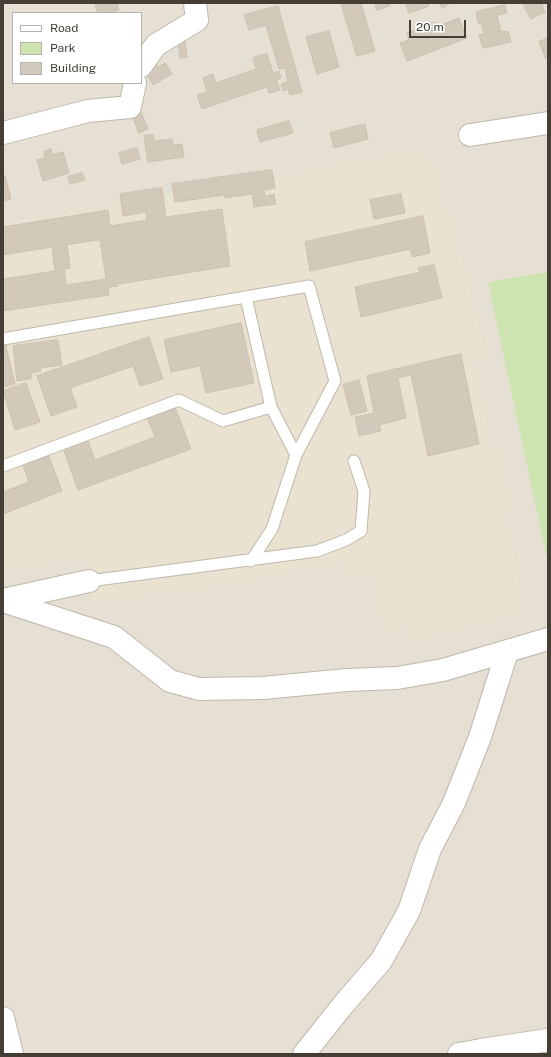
<!DOCTYPE html>
<style>
body{margin:0}
#map{position:relative;width:551px;height:1057px;overflow:hidden;background:#f2eee5;font-family:"Public Sans",sans-serif}
canvas{display:block}
.frame{position:absolute;inset:0;border:4px solid #443e35;pointer-events:none}
.legend{position:absolute;left:12px;top:12px;width:130px;height:72px;box-sizing:border-box;background:#fff;border:1px solid #b4b2ae;margin:0;padding:5px 7px;list-style:none;font-size:12px;color:#443e35}
.legend li{display:flex;align-items:center;gap:8px;height:20px}
.legend b{width:20px;border:1px solid #b4b2ae}
.scale{position:absolute;left:409px;top:20px;width:57px;height:18px;box-sizing:border-box;border:2px solid #443e35;border-top:0;padding-left:5px;font-size:12px;line-height:14px;white-space:nowrap;color:#443e35;-webkit-text-stroke:3px #fff;paint-order:stroke}
</style>
<div id="map">
<canvas width="551" height="1057"></canvas>
<div class="frame"></div>
<ul class="legend">
<li><b style="height:5px;background:#fff"></b>Road</li>
<li><b style="height:11px;background:#cee4b0"></b>Park</li>
<li><b style="height:11px;background:#d3c9bb"></b>Building</li>
</ul>
<div class="scale">20 m</div>
</div>
<script>
const ctx = document.querySelector('canvas').getContext('2d');
ctx.lineJoin = 'round';
function fillPath(path, color) { ctx.fillStyle = color; ctx.fill(path, 'evenodd'); }
function stroke(path, color, width, dash) { ctx.strokeStyle = color; ctx.lineWidth = width; ctx.lineCap = dash ? 'butt' : 'round'; ctx.setLineDash(dash || []); ctx.stroke(path); }
const residential = new Path2D(`
 M 3,3 L 548,3 L 548,1054 L 3,1054 ZM 13,13 L 141,13 L 141,83 L 13,83 Z`);
const education = new Path2D(`
 M 417,151 L 421,158 L 440,169 L 441,201 L 450,210 L 487,355 L 476,360 L 493,453 L 501,450 L 514,509 L 505,514 L 515,555 L 524,613 L 413,642 L 407,628 L 386,631 L 372,574 L 349,578 L 343,561 L 244,582 L 91,605 L 84,561 L 3,567 L 3,224 Z`);
const green = new Path2D(`
 M 548,272 L 548,564 L 488,282 Z`);
const building = new Path2D(`
 M 95,3 L 117,3 L 119,10 L 108,13 L 98,13 Z
 M 341,3 L 361,3 L 375,51 L 357,56 Z
 M 375,3 L 389,3 L 390,6 L 377,10 Z
 M 406,3 L 428,3 L 429,6 L 409,13 Z
 M 439,3 L 450,3 L 443,8 Z
 M 523,3 L 541,3 L 545,12 L 531,19 Z
 M 505,5 L 507,13 L 497,15 L 501,32 L 508,31 L 511,42 L 483,48 L 479,35 L 484,34 L 482,24 L 478,23 L 476,12 Z
 M 278,6 L 302,92 L 290,95 L 288,89 L 283,91 L 281,84 L 288,82 L 285,68 L 279,69 L 266,25 L 249,30 L 244,15 Z
 M 459,18 L 467,38 L 407,61 L 400,43 L 409,40 L 407,33 L 421,28 L 423,32 L 429,30 L 427,25 L 436,22 L 438,26 Z
 M 329,31 L 339,67 L 317,74 L 306,37 Z
 M 548,38 L 548,58 L 546,59 L 539,42 Z
 M 185,42 L 187,57 L 180,58 L 178,43 Z
 M 267,54 L 273,73 L 279,71 L 281,78 L 276,80 L 280,90 L 269,93 L 267,87 L 202,109 L 197,95 L 207,92 L 203,78 L 213,74 L 216,83 L 256,69 L 253,58 Z
 M 154,59 L 158,67 L 165,63 L 172,74 L 153,85 L 142,66 Z
 M 140,110 L 148,129 L 139,133 L 131,114 Z
 M 289,121 L 293,133 L 260,142 L 257,130 Z
 M 365,124 L 368,139 L 334,148 L 330,133 Z
 M 153,135 L 154,141 L 172,139 L 173,145 L 182,144 L 184,157 L 148,162 L 144,136 Z
 M 137,148 L 140,159 L 122,164 L 119,153 Z
 M 51,149 L 52,155 L 63,152 L 69,173 L 43,181 L 37,160 L 45,158 L 44,152 Z
 M 272,170 L 275,188 L 264,190 L 265,196 L 274,194 L 276,204 L 254,207 L 252,194 L 225,198 L 225,195 L 175,202 L 172,184 Z
 M 82,173 L 85,180 L 70,184 L 68,177 Z
 M 5,176 L 11,199 L 3,201 L 3,177 Z
 M 162,188 L 166,217 L 222,209 L 230,266 L 118,284 L 118,286 L 108,287 L 109,295 L 3,311 L 3,279 L 55,271 L 52,247 L 3,255 L 3,227 L 108,210 L 110,226 L 147,220 L 146,212 L 123,216 L 120,194 ZM 100,240 L 106,279 L 66,285 L 64,269 L 70,268 L 67,245 Z
 M 401,194 L 405,213 L 374,219 L 370,200 Z
 M 423,216 L 430,253 L 412,257 L 410,249 L 310,271 L 305,242 Z
 M 434,265 L 442,298 L 361,317 L 355,287 L 420,272 L 418,268 Z
 M 241,323 L 254,383 L 206,393 L 200,366 L 171,372 L 164,340 Z
 M 149,337 L 163,379 L 140,386 L 133,366 L 70,388 L 77,407 L 51,416 L 37,376 Z
 M 58,340 L 62,365 L 40,368 L 41,371 L 31,373 L 31,379 L 17,381 L 13,346 Z
 M 5,342 L 15,384 L 3,387 L 3,345 Z
 M 461,354 L 479,444 L 428,456 L 411,375 L 398,378 L 406,418 L 379,425 L 381,431 L 359,436 L 355,417 L 374,413 L 367,376 Z
 M 359,380 L 367,411 L 351,415 L 343,385 Z
 M 26,383 L 40,422 L 15,430 L 3,391 Z
 M 175,407 L 191,449 L 78,490 L 63,448 L 87,439 L 95,460 L 155,437 L 147,417 Z
 M 48,454 L 62,491 L 3,514 L 3,492 L 29,482 L 22,463 Z
 M 548,1050 L 548,1054 L 526,1054 Z`);
const lane = new Path2D(`
 M 246,297 L 271,407
 M 3,339 L 309,286 L 335,381 L 296,455 L 272,529 L 251,561
 M 3,466 L 179,400 L 223,421 L 271,407 L 296,455
 M 89,581 L 317,551 L 346,540 L 361,531 L 364,491 L 354,461`);
const street = new Path2D(`
 M 141,66 L 156,45 L 197,20 L 195,3
 M 3,133 L 88,111 L 130,107 L 135,83
 M 470,135 L 548,123
 M 3,600 L 89,581
 M 3,601 L 114,637 L 170,681 L 199,689 L 263,688 L 347,680 L 397,678 L 443,670 L 548,639
 M 3,1018 L 12,1054
 M 304,1054 L 343,1005 L 381,961 L 409,911 L 430,849 L 454,803 L 480,737 L 507,652
 M 459,1054 L 481,1050
 M 482,1054 L 481,1050 L 548,1040`);
fillPath(residential, '#e5dfd4');
fillPath(education, '#eae2d0');
fillPath(green, '#cee4b0');
fillPath(building, '#d3c9bb');
stroke(building, '#cdc1af', 1);
stroke(lane, '#bfb8ab', 13);
stroke(street, '#bfb8ab', 24);
stroke(lane, '#fff', 11);
stroke(street, '#fff', 22);
</script>
